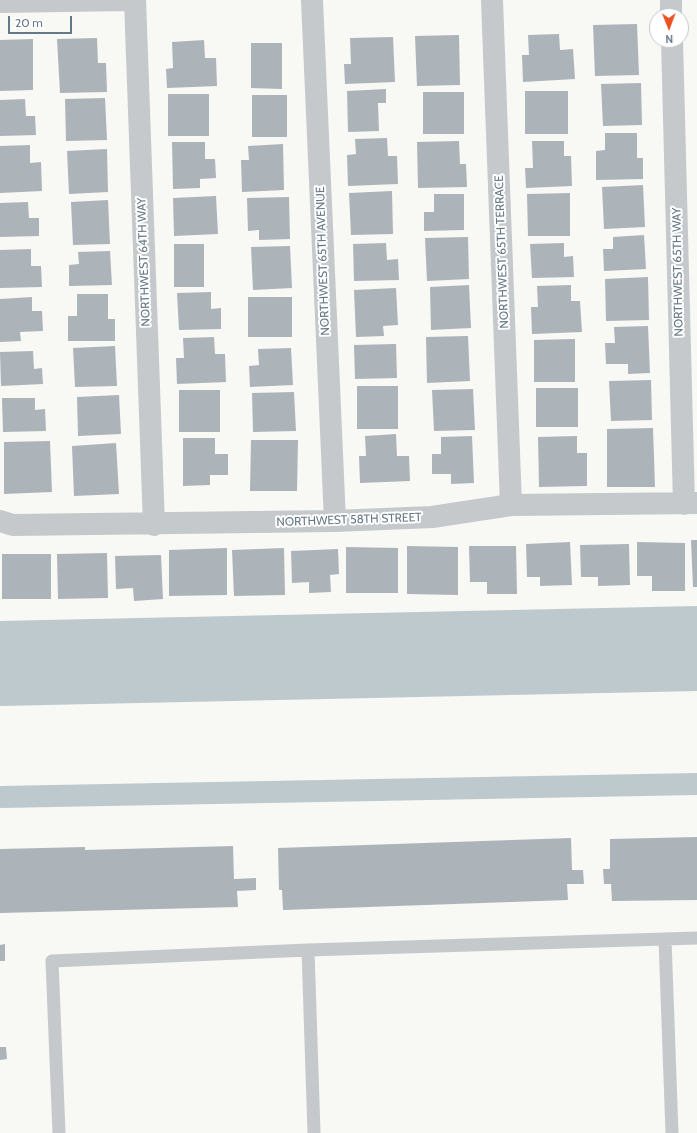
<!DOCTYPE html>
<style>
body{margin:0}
#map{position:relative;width:697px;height:1133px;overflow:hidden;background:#f8f8f5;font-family:Cabin,sans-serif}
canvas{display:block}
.north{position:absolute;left:649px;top:8px;width:40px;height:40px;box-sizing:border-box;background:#fff;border:1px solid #c2c9cf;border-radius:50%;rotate:179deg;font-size:11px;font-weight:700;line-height:16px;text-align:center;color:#667887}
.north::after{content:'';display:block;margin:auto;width:14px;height:18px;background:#ea5223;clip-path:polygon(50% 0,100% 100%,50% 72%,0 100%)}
.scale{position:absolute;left:8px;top:16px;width:64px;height:18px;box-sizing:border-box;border:2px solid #667887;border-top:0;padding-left:5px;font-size:12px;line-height:14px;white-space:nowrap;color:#667887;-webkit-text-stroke:3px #fff;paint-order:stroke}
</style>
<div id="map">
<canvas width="697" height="1133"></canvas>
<div class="north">N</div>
<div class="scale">20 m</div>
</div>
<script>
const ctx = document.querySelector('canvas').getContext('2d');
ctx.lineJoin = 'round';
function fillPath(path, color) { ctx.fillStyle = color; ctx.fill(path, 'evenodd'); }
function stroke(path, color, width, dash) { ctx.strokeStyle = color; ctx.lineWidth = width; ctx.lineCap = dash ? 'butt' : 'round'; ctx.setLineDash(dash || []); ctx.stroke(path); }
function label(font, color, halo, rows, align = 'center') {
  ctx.font = font + ' Cabin,sans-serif'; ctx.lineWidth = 4; ctx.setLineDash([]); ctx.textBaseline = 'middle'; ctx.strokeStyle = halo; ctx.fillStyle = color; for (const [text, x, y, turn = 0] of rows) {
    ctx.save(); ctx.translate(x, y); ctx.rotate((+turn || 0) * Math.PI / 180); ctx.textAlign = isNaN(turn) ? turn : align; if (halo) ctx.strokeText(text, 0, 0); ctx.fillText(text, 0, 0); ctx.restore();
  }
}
const water = new Path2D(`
 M 697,606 L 697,691 L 0,706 L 0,621 Z`);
const canal = new Path2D(`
 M 0,797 L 697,784`);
const building = new Path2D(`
 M 637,24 L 639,75 L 595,76 L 593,25 Z
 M 559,34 L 560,50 L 573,49 L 575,79 L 523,82 L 522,55 L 529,55 L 528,35 Z
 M 459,35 L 460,85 L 417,86 L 415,36 Z
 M 393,37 L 395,82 L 345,84 L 344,64 L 351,64 L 350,38 Z
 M 97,38 L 98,63 L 106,63 L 107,92 L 60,93 L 57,39 Z
 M 33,39 L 33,90 L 0,91 L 0,40 Z
 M 204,40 L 205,58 L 216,58 L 217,86 L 167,88 L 166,69 L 173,68 L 172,42 Z
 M 251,43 L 282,43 L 282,89 L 251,88 Z
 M 641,83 L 642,125 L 603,126 L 601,84 Z
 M 386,89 L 386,103 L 378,103 L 379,131 L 348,132 L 347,91 Z
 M 525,91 L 568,91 L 568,134 L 525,134 Z
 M 423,92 L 464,92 L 464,134 L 423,134 Z
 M 168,94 L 209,94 L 209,136 L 168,136 Z
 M 252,95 L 287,95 L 287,137 L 252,137 Z
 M 105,98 L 107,140 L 66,141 L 65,99 Z
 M 25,99 L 26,116 L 35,116 L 36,135 L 0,136 L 0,100 Z
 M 605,133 L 637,133 L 637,158 L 643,158 L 643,179 L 596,180 L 596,151 L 605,150 Z
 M 387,138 L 388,156 L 397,156 L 398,184 L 348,186 L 347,155 L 356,154 L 355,139 Z
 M 459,141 L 460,164 L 466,164 L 467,187 L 418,188 L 417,142 Z
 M 532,141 L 564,141 L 564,156 L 571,156 L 572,186 L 526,188 L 525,168 L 533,168 Z
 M 172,142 L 205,142 L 205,159 L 215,159 L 216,178 L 200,179 L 200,188 L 173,189 Z
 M 283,144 L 284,190 L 242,192 L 241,160 L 249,160 L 248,146 Z
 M 30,145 L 30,163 L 41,162 L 42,191 L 0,193 L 0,146 Z
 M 107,149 L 108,192 L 69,194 L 67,151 Z
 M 643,185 L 645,227 L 604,229 L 602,187 Z
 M 392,191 L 393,234 L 351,235 L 349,193 Z
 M 570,193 L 570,236 L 528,236 L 527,194 Z
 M 434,194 L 464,194 L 464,230 L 424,231 L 424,212 L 434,212 Z
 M 216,196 L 218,234 L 174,236 L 173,198 Z
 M 289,197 L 290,239 L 259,240 L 259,230 L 248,231 L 247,198 Z
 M 108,200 L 110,244 L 73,245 L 71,202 Z
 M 28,202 L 29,218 L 39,218 L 39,236 L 0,237 L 0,203 Z
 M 644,235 L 646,269 L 604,271 L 603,249 L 613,249 L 613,237 Z
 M 468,237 L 469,279 L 427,281 L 425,238 Z
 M 386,243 L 387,260 L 398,259 L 399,280 L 354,281 L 353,244 Z
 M 564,243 L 564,257 L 573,256 L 574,277 L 532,278 L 530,244 Z
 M 174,244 L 204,244 L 204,287 L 174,287 Z
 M 290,246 L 292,288 L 253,290 L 251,247 Z
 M 31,249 L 31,266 L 41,266 L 42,287 L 0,288 L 0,250 Z
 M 110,251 L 112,285 L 69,286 L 69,265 L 79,264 L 78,252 Z
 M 648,277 L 649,320 L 606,321 L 605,279 Z
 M 469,285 L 471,328 L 431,330 L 430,287 Z
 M 571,285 L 571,301 L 580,301 L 582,332 L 532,334 L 531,307 L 538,307 L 537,286 Z
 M 396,288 L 398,325 L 383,326 L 384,336 L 356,337 L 354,290 Z
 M 211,292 L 211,309 L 221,308 L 221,329 L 179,330 L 177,293 Z
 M 77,294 L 108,294 L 108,319 L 115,319 L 115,341 L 68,341 L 68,316 L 77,316 Z
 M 32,297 L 32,311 L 42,311 L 43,331 L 20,332 L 21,341 L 0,342 L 0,299 Z
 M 248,297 L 292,297 L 292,337 L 248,337 Z
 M 648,326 L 650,373 L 628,374 L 628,364 L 606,364 L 605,343 L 615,343 L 614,327 Z
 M 468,336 L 470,381 L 427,383 L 426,337 Z
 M 214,337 L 215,354 L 225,354 L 226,382 L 177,384 L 176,358 L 184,358 L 183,338 Z
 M 575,339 L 575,382 L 534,382 L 534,340 Z
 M 396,344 L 397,378 L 355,379 L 354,345 Z
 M 115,346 L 117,386 L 75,387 L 73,348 Z
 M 291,348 L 293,385 L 250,387 L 249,366 L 259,365 L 258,349 Z
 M 33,351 L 34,369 L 42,368 L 43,384 L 1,386 L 0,352 Z
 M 651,380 L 652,420 L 611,421 L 609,381 Z
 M 357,386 L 398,386 L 398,429 L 357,429 Z
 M 536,388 L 578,388 L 578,427 L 536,427 Z
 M 473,389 L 475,430 L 434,431 L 432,390 Z
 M 179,390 L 220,390 L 220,432 L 179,432 Z
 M 294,392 L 296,431 L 253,432 L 252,393 Z
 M 119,395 L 121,434 L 78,436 L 77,397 Z
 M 2,398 L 35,398 L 35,410 L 45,409 L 46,431 L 3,432 Z
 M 653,428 L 655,487 L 607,487 L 607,429 Z
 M 396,434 L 397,456 L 409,456 L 410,481 L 360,483 L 359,456 L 366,456 L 365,436 Z
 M 472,436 L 474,483 L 451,484 L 451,474 L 432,474 L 432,454 L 441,454 L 441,437 Z
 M 577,436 L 577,453 L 587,453 L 587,486 L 539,487 L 538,437 Z
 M 183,438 L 215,438 L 215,454 L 228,454 L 228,475 L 210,475 L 210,485 L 183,486 Z
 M 251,440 L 298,440 L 297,491 L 250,491 Z
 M 50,441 L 52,492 L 4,494 L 4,442 Z
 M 116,443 L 119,494 L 74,496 L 72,446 Z
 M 691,540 L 697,540 L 697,587 L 693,587 Z
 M 570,542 L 572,585 L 540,586 L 540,577 L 527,577 L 526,544 Z
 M 637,542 L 685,543 L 685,591 L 652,591 L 652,576 L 637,576 Z
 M 629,544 L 630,585 L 598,586 L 598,577 L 581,577 L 580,545 Z
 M 407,546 L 458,547 L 458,595 L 407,594 Z
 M 469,546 L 516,546 L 517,594 L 487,594 L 487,582 L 470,582 Z
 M 346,547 L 398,548 L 398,593 L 346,593 Z
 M 227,548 L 227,595 L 169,596 L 169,550 Z
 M 284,548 L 285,595 L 234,596 L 232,550 Z
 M 338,549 L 339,574 L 330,575 L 331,592 L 309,593 L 309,582 L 292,583 L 291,551 Z
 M 107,553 L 108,598 L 58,599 L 57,554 Z
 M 2,554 L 51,554 L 51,599 L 2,599 Z
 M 161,555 L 163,599 L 134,601 L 133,588 L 116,589 L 115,556 Z
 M 697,837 L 697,900 L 612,901 L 611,884 L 604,884 L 603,869 L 610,869 L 610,839 Z
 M 571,838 L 572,870 L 583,870 L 584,884 L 567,884 L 568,900 L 283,910 L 282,890 L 279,890 L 278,848 Z
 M 233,846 L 234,879 L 256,878 L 256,890 L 237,891 L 238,907 L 0,913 L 0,849 L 85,847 L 85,850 Z
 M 5,944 L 5,961 L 0,961 L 0,945 Z
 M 0,1047 L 6,1047 L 7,1059 L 0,1060 Z`);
const lane = new Path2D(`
 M 665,939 L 672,1133
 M 59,1133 L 52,961 L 308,950
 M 314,1133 L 308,950 L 697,938`);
const street = new Path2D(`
 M 135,0 L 154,525
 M 312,0 L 335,521
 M 492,0 L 511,505
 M 671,0 L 671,16
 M 0,2 L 129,0
 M 672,40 L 684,504
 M 0,521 L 13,525 L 335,521 L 432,517 L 511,505 L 697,503`);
const streetNames = [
 ["NORTHWEST 65TH TERRACE",502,252,-92],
 ["NORTHWEST 65TH AVENUE",323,261,-92],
 ["NORTHWEST 64TH WAY",144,262,-92],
 ["NORTHWEST 65TH WAY",678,272,-91],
 ["NORTHWEST 58TH STREET",349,520,-2]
];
fillPath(water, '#bdc9cd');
stroke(canal, '#bdc9cd', 22);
fillPath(building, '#acb4ba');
stroke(lane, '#c5c9cc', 13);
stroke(street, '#c5c9cc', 22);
label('12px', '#667887', '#fff', streetNames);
</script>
